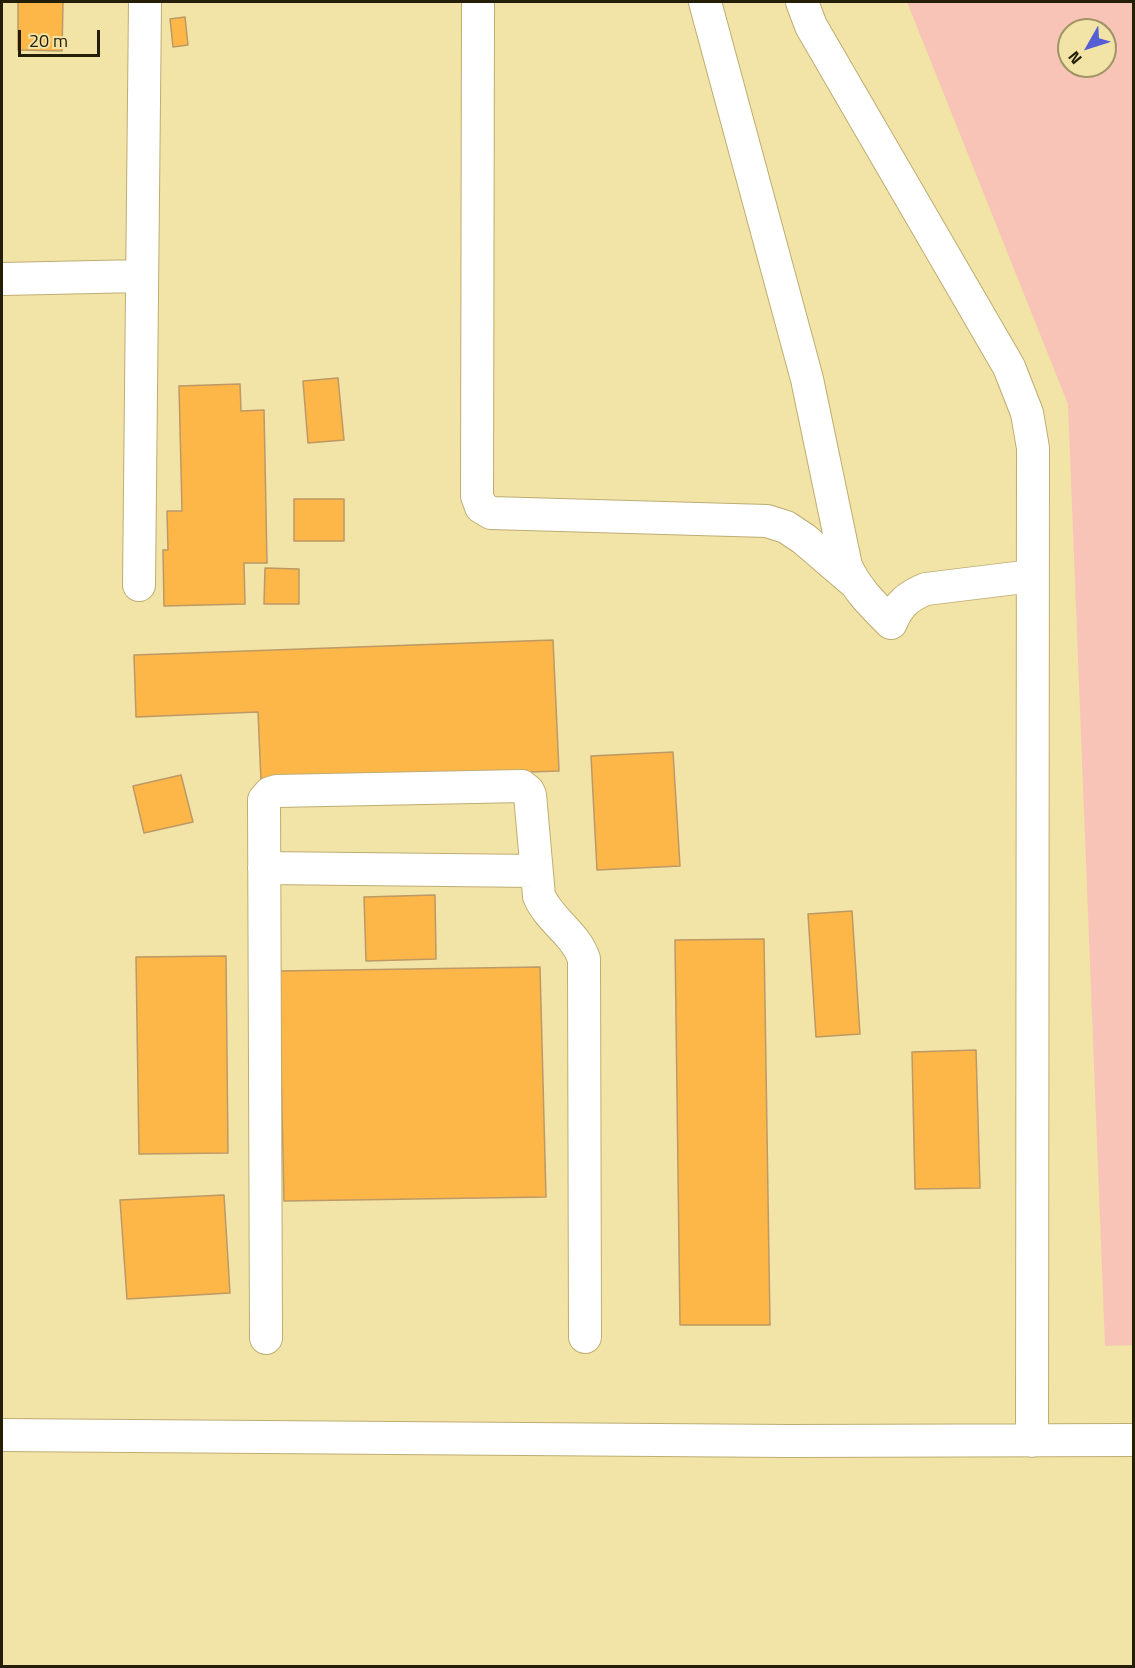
<!DOCTYPE html>
<style>
body{margin:0}
#map{position:relative;width:1135px;height:1668px;overflow:hidden;background:#f2e3a6;font-family:"Titillium Web",sans-serif}
canvas{display:block}
.frame{position:absolute;inset:0;border:3px solid #241e06;pointer-events:none}
.north{position:absolute;left:1057px;top:18px;width:60px;height:60px;box-sizing:border-box;background:#f2e3a6;border:2px solid #a09466;border-radius:50%;rotate:231deg;font-size:16px;font-weight:700;line-height:24px;text-align:center;color:#241e06}
.north::after{content:'';display:block;margin:auto;width:21px;height:27px;background:#555fd5;clip-path:polygon(50% 0,100% 100%,50% 72%,0 100%)}
.scale{position:absolute;left:18px;top:30px;width:82px;height:27px;box-sizing:border-box;border:3px solid #241e06;border-top:0;padding-left:8px;font-size:18px;line-height:21px;white-space:nowrap;color:#241e06;-webkit-text-stroke:4px #f2e3a6;paint-order:stroke}
</style>
<div id="map">
<canvas width="1135" height="1668"></canvas>
<div class="frame"></div>
<div class="north">N</div>
<div class="scale">20 m</div>
</div>
<script>
const ctx = document.querySelector('canvas').getContext('2d');
ctx.lineJoin = 'round';
function fillPath(path, color) { ctx.fillStyle = color; ctx.fill(path, 'evenodd'); }
function stroke(path, color, width, dash) { ctx.strokeStyle = color; ctx.lineWidth = width; ctx.lineCap = dash ? 'butt' : 'round'; ctx.setLineDash(dash || []); ctx.stroke(path); }
const green = new Path2D(`
 M 907,2 L 1133,2 L 1133,1345 L 1105,1346 L 1068,404 ZM 1069,30 L 1105,30 L 1105,66 L 1069,66 Z`);
const building = new Path2D(`
 M 18,2 L 63,2 L 62,51 L 18,50 Z
 M 185,17 L 188,45 L 173,47 L 170,19 Z
 M 338,378 L 344,440 L 308,443 L 303,381 Z
 M 240,384 L 241,411 L 264,410 L 267,563 L 244,563 L 245,604 L 164,606 L 163,550 L 168,550 L 167,511 L 182,511 L 179,386 Z
 M 294,499 L 344,499 L 344,541 L 294,541 Z
 M 265,568 L 299,569 L 299,604 L 264,604 Z
 M 553,640 L 559,771 L 261,781 L 258,712 L 136,717 L 134,655 Z
 M 673,752 L 680,866 L 597,870 L 591,756 Z
 M 181,775 L 193,822 L 144,833 L 133,786 Z
 M 435,895 L 436,959 L 366,961 L 364,897 Z
 M 852,911 L 860,1034 L 816,1037 L 808,914 Z
 M 764,939 L 770,1325 L 680,1325 L 675,940 Z
 M 226,956 L 228,1153 L 139,1154 L 136,957 Z
 M 540,967 L 546,1197 L 284,1201 L 279,971 Z
 M 976,1050 L 980,1188 L 915,1189 L 912,1052 Z
 M 224,1195 L 230,1293 L 127,1299 L 120,1200 Z`);
const minor = new Path2D(`
 M 478,2 L 477,496 L 481,507 L 491,513 L 767,521 L 786,527 L 804,539 L 853,581
 M 705,2 L 807,379 L 846,566 C 857,590 873,605 891,623 C 898,605 908,596 926,589 L 1032,576
 M 802,2 L 811,26 L 1009,367 L 1027,413 L 1033,448 L 1032,1441
 M 2,279 L 142,276
 M 139,585 L 145,2
 M 264,868 L 536,871
 M 266,1338 L 264,800 L 270,793 L 277,791 L 522,786 L 528,791 L 530,795 L 539,896 C 549,920 576,934 584,959 L 585,1337
 M 2,1435 L 788,1441 L 1134,1440`);
fillPath(green, '#f7c4b7');
fillPath(building, '#fdb748');
stroke(building, '#bc9967', 1.5);
stroke(minor, '#bdad73', 34);
stroke(minor, '#fff', 32);
</script>
